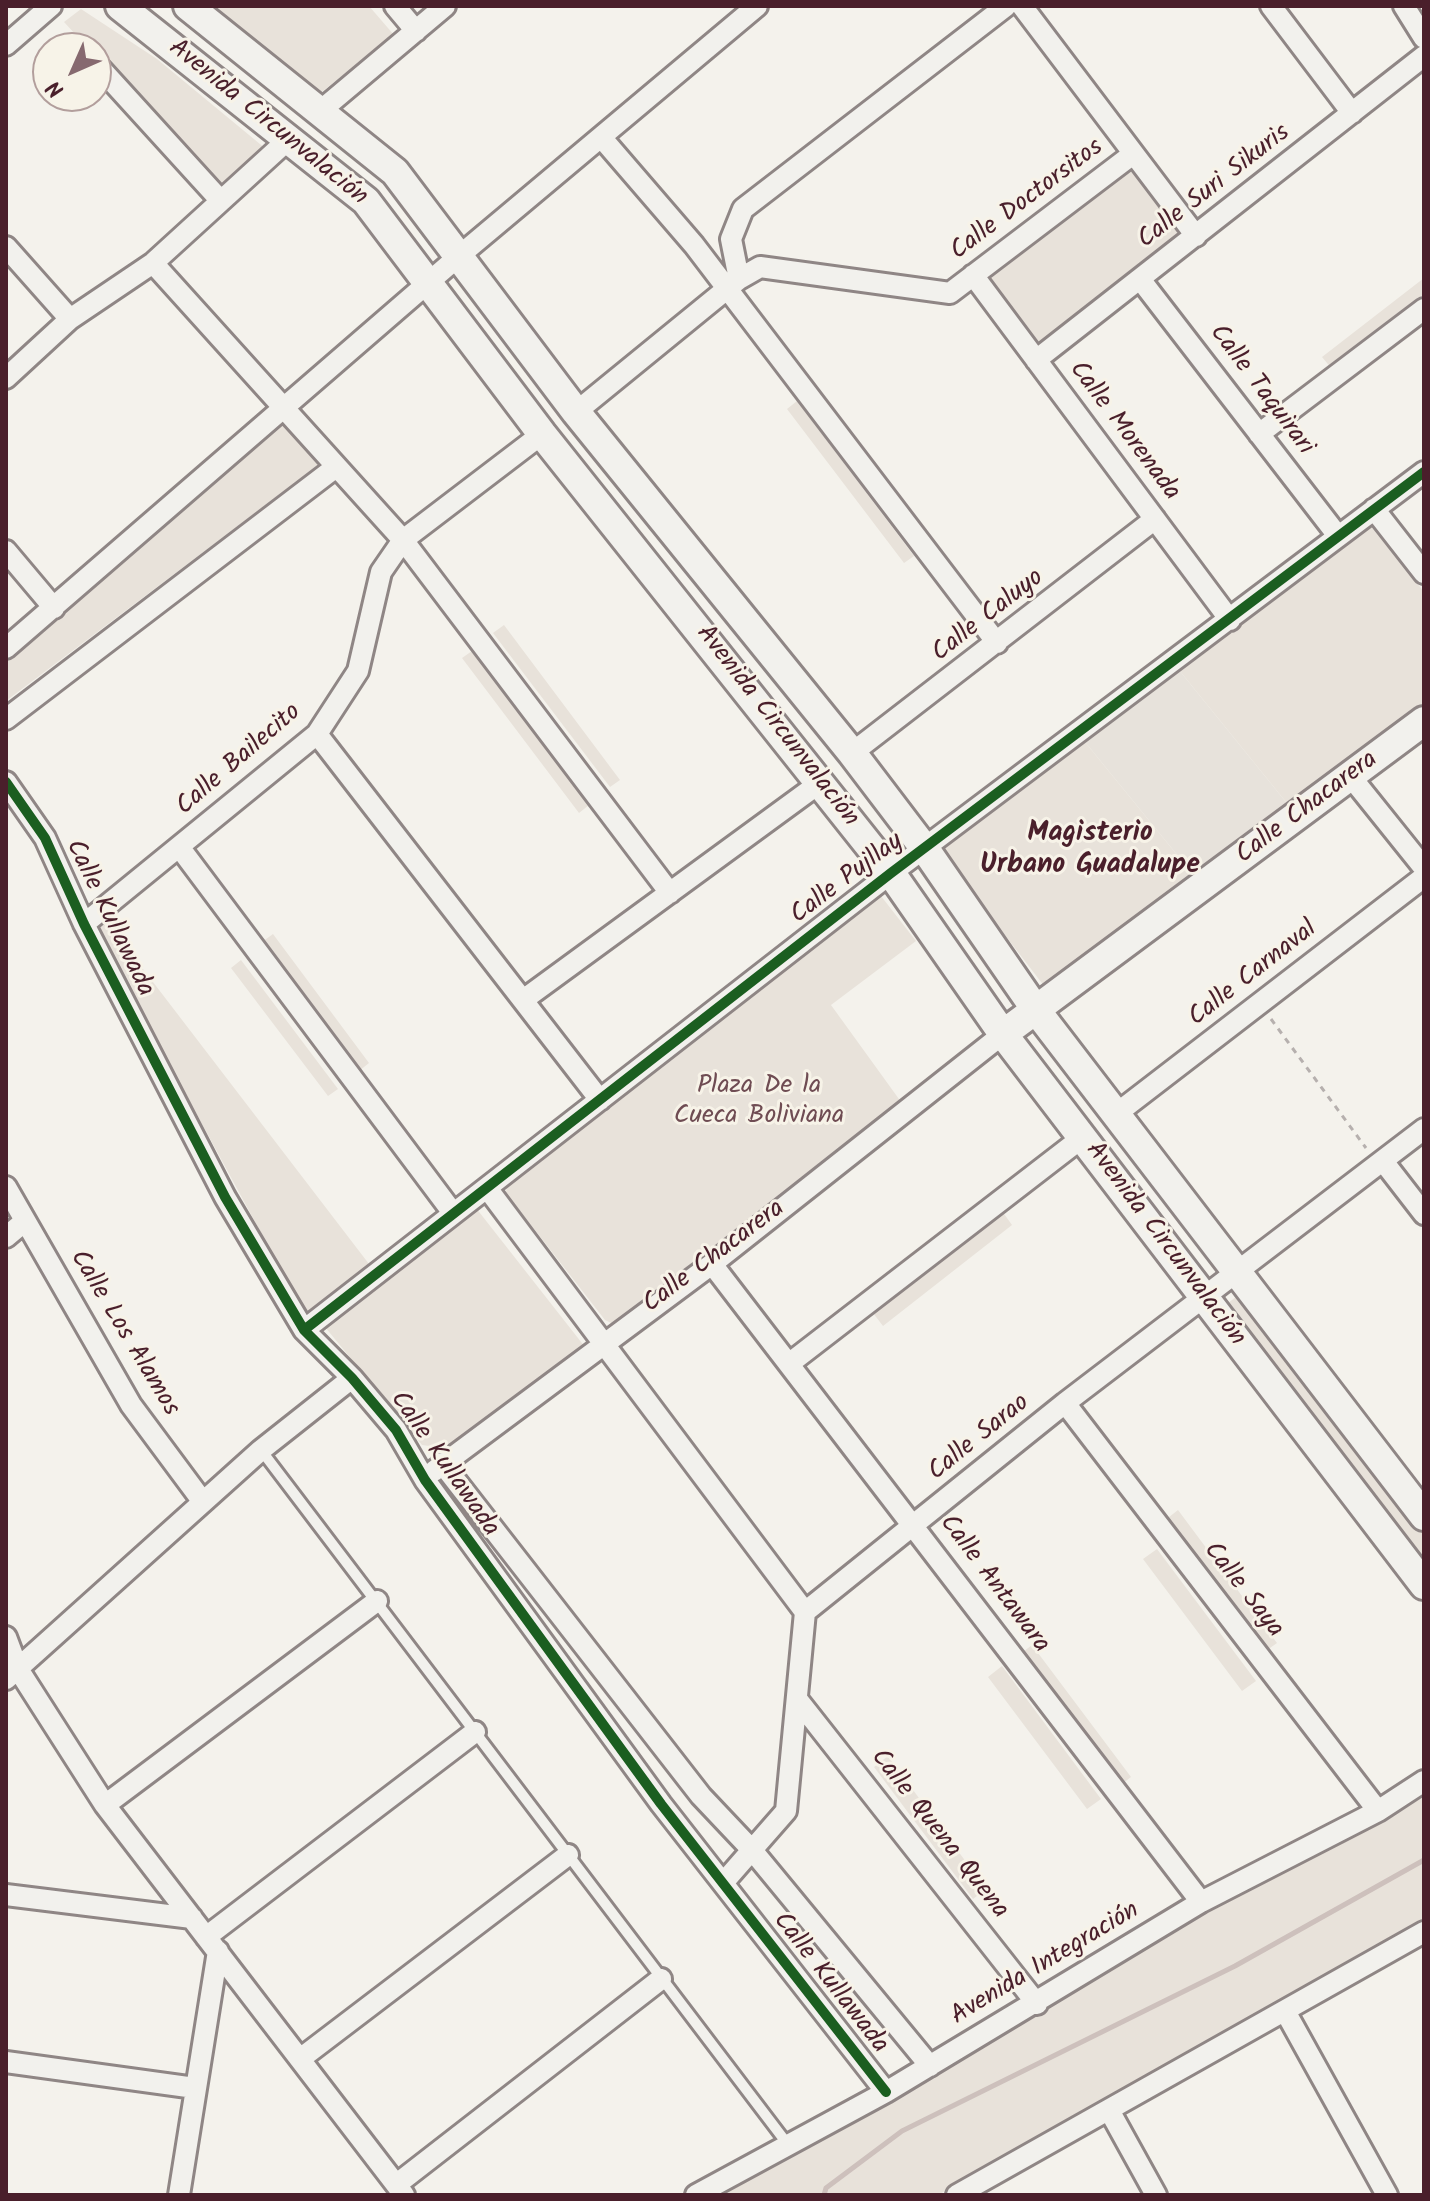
<!DOCTYPE html>
<meta charset="utf-8">
<style>
body{margin:0}
#map{position:relative;width:1430px;height:2201px;overflow:hidden;background:#f4f2ec;font-family:Kalam,sans-serif}
canvas{display:block}
.frame{position:absolute;inset:0;border:8px solid #4a1f2b;pointer-events:none}
.north{position:absolute;left:32px;top:32px;width:80px;height:80px;box-sizing:border-box;background:#f7f3e8;border:2px solid #b29e9c;border-radius:50%;rotate:225deg;font-size:22px;font-weight:700;line-height:32px;text-align:center;color:#4a1f2b}
.north::after{content:'';display:block;margin:auto;width:28px;height:36px;background:#86696f;clip-path:polygon(50% 0,100% 100%,50% 72%,0 100%)}
</style>
<div id="map">
<canvas width="1430" height="2201"></canvas>
<div class="frame"></div>
<div class="north">N</div>
</div>
<script>
const ctx = document.querySelector('canvas').getContext('2d');
ctx.lineJoin = 'round';
function fillPath(path, color) { ctx.fillStyle = color; ctx.fill(path, 'evenodd'); }
function stroke(path, color, width, dash) { ctx.strokeStyle = color; ctx.lineWidth = width; ctx.lineCap = dash ? 'butt' : 'round'; ctx.setLineDash(dash || []); ctx.stroke(path); }
function label(font, color, halo, rows, align = 'center') {
  ctx.font = font + ' Kalam,sans-serif'; ctx.lineWidth = 6; ctx.setLineDash([]); ctx.textBaseline = 'middle'; ctx.strokeStyle = halo; ctx.fillStyle = color; for (const [text, x, y, turn = 0] of rows) {
    ctx.save(); ctx.translate(x, y); ctx.rotate((+turn || 0) * Math.PI / 180); ctx.textAlign = isNaN(turn) ? turn : align; if (halo) ctx.strokeText(text, 0, 0); ctx.fillText(text, 0, 0); ctx.restore();
  }
}
const built = new Path2D(`
 M 1179,670 L 1290,807 L 1196,878 L 1085,742 Z`);
const green = new Path2D(`
 M 210,6 L 369,6 L 394,35 L 319,94 Z
 M 81,9 L 157,59 L 266,149 L 220,189 L 96,57 L 96,48 L 88,48 L 64,22 Z
 M 1134,163 L 1187,234 L 1041,345 L 987,274 Z
 M 1424,278 L 1424,297 L 1332,369 L 1322,357 Z
 M 797,401 L 914,556 L 904,563 L 787,409 Z
 M 282,420 L 320,464 L 6,701 L 6,662 Z
 M 1371,524 L 1424,592 L 1424,704 L 1290,807 L 1179,670 Z
 M 504,625 L 620,780 L 610,787 L 493,633 Z
 M 472,651 L 589,805 L 579,813 L 462,658 Z
 M 1085,742 L 1196,878 L 1048,991 L 940,851 Z
 M 881,896 L 916,941 L 831,1005 L 904,1106 L 615,1325 L 605,1320 L 506,1193 L 507,1181 Z
 M 107,922 L 369,1264 L 306,1316 L 97,930 Z
 M 273,934 L 369,1063 L 359,1071 L 262,942 Z
 M 241,960 L 338,1089 L 328,1096 L 231,968 Z
 M 476,1208 L 585,1347 L 452,1449 L 422,1445 L 325,1327 Z
 M 1002,1211 L 1012,1225 L 883,1326 L 873,1313 Z
 M 1241,1293 L 1424,1535 L 1424,1569 L 1223,1307 Z
 M 1178,1510 L 1277,1643 L 1263,1653 L 1164,1521 Z
 M 1157,1549 L 1256,1681 L 1242,1691 L 1143,1559 Z
 M 1032,1645 L 1131,1777 L 1118,1787 L 1019,1655 Z
 M 1002,1666 L 1101,1799 L 1087,1809 L 988,1677 Z
 M 888,1756 L 986,1889 L 973,1899 L 874,1767 Z
 M 1424,1792 L 1424,1919 L 938,2195 L 718,2195 L 1042,2009 L 1212,1906 Z`);
const stream = new Path2D(`
 M 824,2195 L 826,2188 L 902,2131 L 1235,1966 L 1424,1860`);
const path = new Path2D(`
 M 1271,1019 L 1366,1148`);
const lane = new Path2D(`
 M 261,1450 L 789,2146`);
const street = new Path2D(`
 M 395,6 L 416,31
 M 1022,6 L 1196,236
 M 1271,6 L 1352,113
 M 1404,6 L 1424,38
 M 6,45 L 51,6
 M 100,68 L 221,201
 M 319,112 L 445,6
 M 601,137 L 694,245 L 997,643
 M 6,247 L 70,319
 M 153,263 L 403,540 L 670,893
 M 973,275 L 1230,620
 M 739,279 L 731,239 L 743,209 L 1006,6
 M 1140,279 L 1338,536
 M 1036,360 L 1424,56
 M 6,378 L 70,319 L 153,263 L 290,138
 M 576,412 L 739,279 L 760,267 L 950,293 L 1133,154
 M 1259,434 L 1424,309
 M 1374,509 L 1424,573
 M 6,551 L 54,608
 M 6,648 L 459,256 L 757,6
 M 6,719 L 336,467
 M 317,734 L 600,1100
 M 852,753 L 1155,519
 M 1351,777 L 1424,868
 M 6,782 L 45,838 L 84,924 L 225,1197 L 304,1330 L 352,1378 L 396,1430 L 425,1480 L 661,1804 L 886,2092
 M 180,848 L 453,1213
 M 84,924 L 317,734 L 358,671 L 381,572 L 403,540 L 542,434
 M 523,1000 L 821,782
 M 1116,1114 L 1424,877
 M 1383,1161 L 1424,1214
 M 6,1187 L 131,1405 L 203,1502
 M 487,1188 L 805,1612
 M 6,1237 L 25,1221
 M 712,1264 L 1201,1902
 M 304,1330 L 891,873 L 1424,472
 M 790,1363 L 1083,1137
 M 1065,1403 L 1378,1811
 M 442,1463 L 701,1796 L 752,1850 L 930,2066
 M 434,1471 L 712,1264 L 1003,1034
 M 6,1637 L 18,1669 L 105,1805 L 404,2195
 M 6,1679 L 261,1450 L 352,1378
 M 797,1699 L 1037,2004
 M 105,1805 L 377,1601
 M 723,1883 L 786,1811 L 805,1612 L 1065,1403 L 1424,1129
 M 6,1895 L 192,1918
 M 206,1937 L 475,1732
 M 1285,2011 L 1387,2195
 M 300,2059 L 568,1855
 M 6,2062 L 195,2088
 M 1109,2110 L 1156,2195
 M 397,2184 L 661,1979
 M 179,2195 L 218,1951
 M 696,2195 L 886,2092 L 1201,1902 L 1378,1811 L 1424,1781
 M 957,2195 L 1424,1932`);
const secondary = new Path2D(`
 M 120,6 L 366,201 L 542,434 L 891,873 L 1003,1034 L 1424,1585
 M 188,6 L 395,172 L 576,412 L 852,753 L 925,849 L 1036,1010 L 1424,1516
 M 1003,1034 L 1424,721`);
const cycleway = new Path2D(`
 M 6,782 L 45,838 L 84,924 L 225,1197 L 304,1330 L 352,1378 L 396,1430 L 425,1480 L 661,1804 L 886,2092
 M 304,1330 L 891,873 L 1424,472`);
const streetNames = [
 ["Avenida Circunvalación",267,124,39],
 ["Calle Suri Sikuris",1215,188,-38],
 ["Calle Doctorsitos",1028,201,-37],
 ["Calle Taquirari",1260,391,53],
 ["Calle Morenada",1123,432,53],
 ["Calle Caluyo",989,617,-38],
 ["Avenida Circunvalación",776,727,52],
 ["Calle Bailecito",240,761,-41],
 ["Calle Chacarera",1308,809,-37],
 ["Calle Pujllay",848,880,-37],
 ["Calle Kullawada",108,919,64],
 ["Calle Carnaval",1254,975,-38],
 ["Avenida Circunvalación",1164,1245,53],
 ["Calle Chacarera",715,1258,-37],
 ["Calle Los Alamos",123,1334,59],
 ["Calle Sarao",980,1439,-39],
 ["Calle Kullawada",443,1465,55],
 ["Calle Antawara",993,1585,53],
 ["Calle Saya",1242,1591,52],
 ["Calle Quena Quena",938,1835,52],
 ["Avenida Integración",1046,1965,-31],
 ["Calle Kullawada",829,1984,52]
];
const parkNames = [
 ["Plaza De la",759,1088],
 ["Cueca Boliviana",759,1118]
];
const neighbourhoodNames = [
 ["Magisterio",1090,835],
 ["Urbano Guadalupe",1090,867]
];
fillPath(built, '#e7e2db');
fillPath(green, '#e8e2da');
stroke(stream, '#cdc0bc', 5);
stroke(lane, '#8f8685', 16);
stroke(street, '#8f8685', 26);
stroke(secondary, '#8f8685', 34);
stroke(path, '#b6b0ae', 3, [6, 6]);
stroke(lane, '#f2f1ed', 10);
stroke(street, '#f2f1ed', 20);
stroke(secondary, '#f2f1ed', 28);
stroke(cycleway, '#1b5e20', 10);
label('26px', '#4a1f2b', '#f7f3e8', streetNames);
label('26px', '#6f4c53', '#f7f3e8', parkNames);
label('bold 28px', '#4a1f2b', '#f7f3e8', neighbourhoodNames);
</script>
